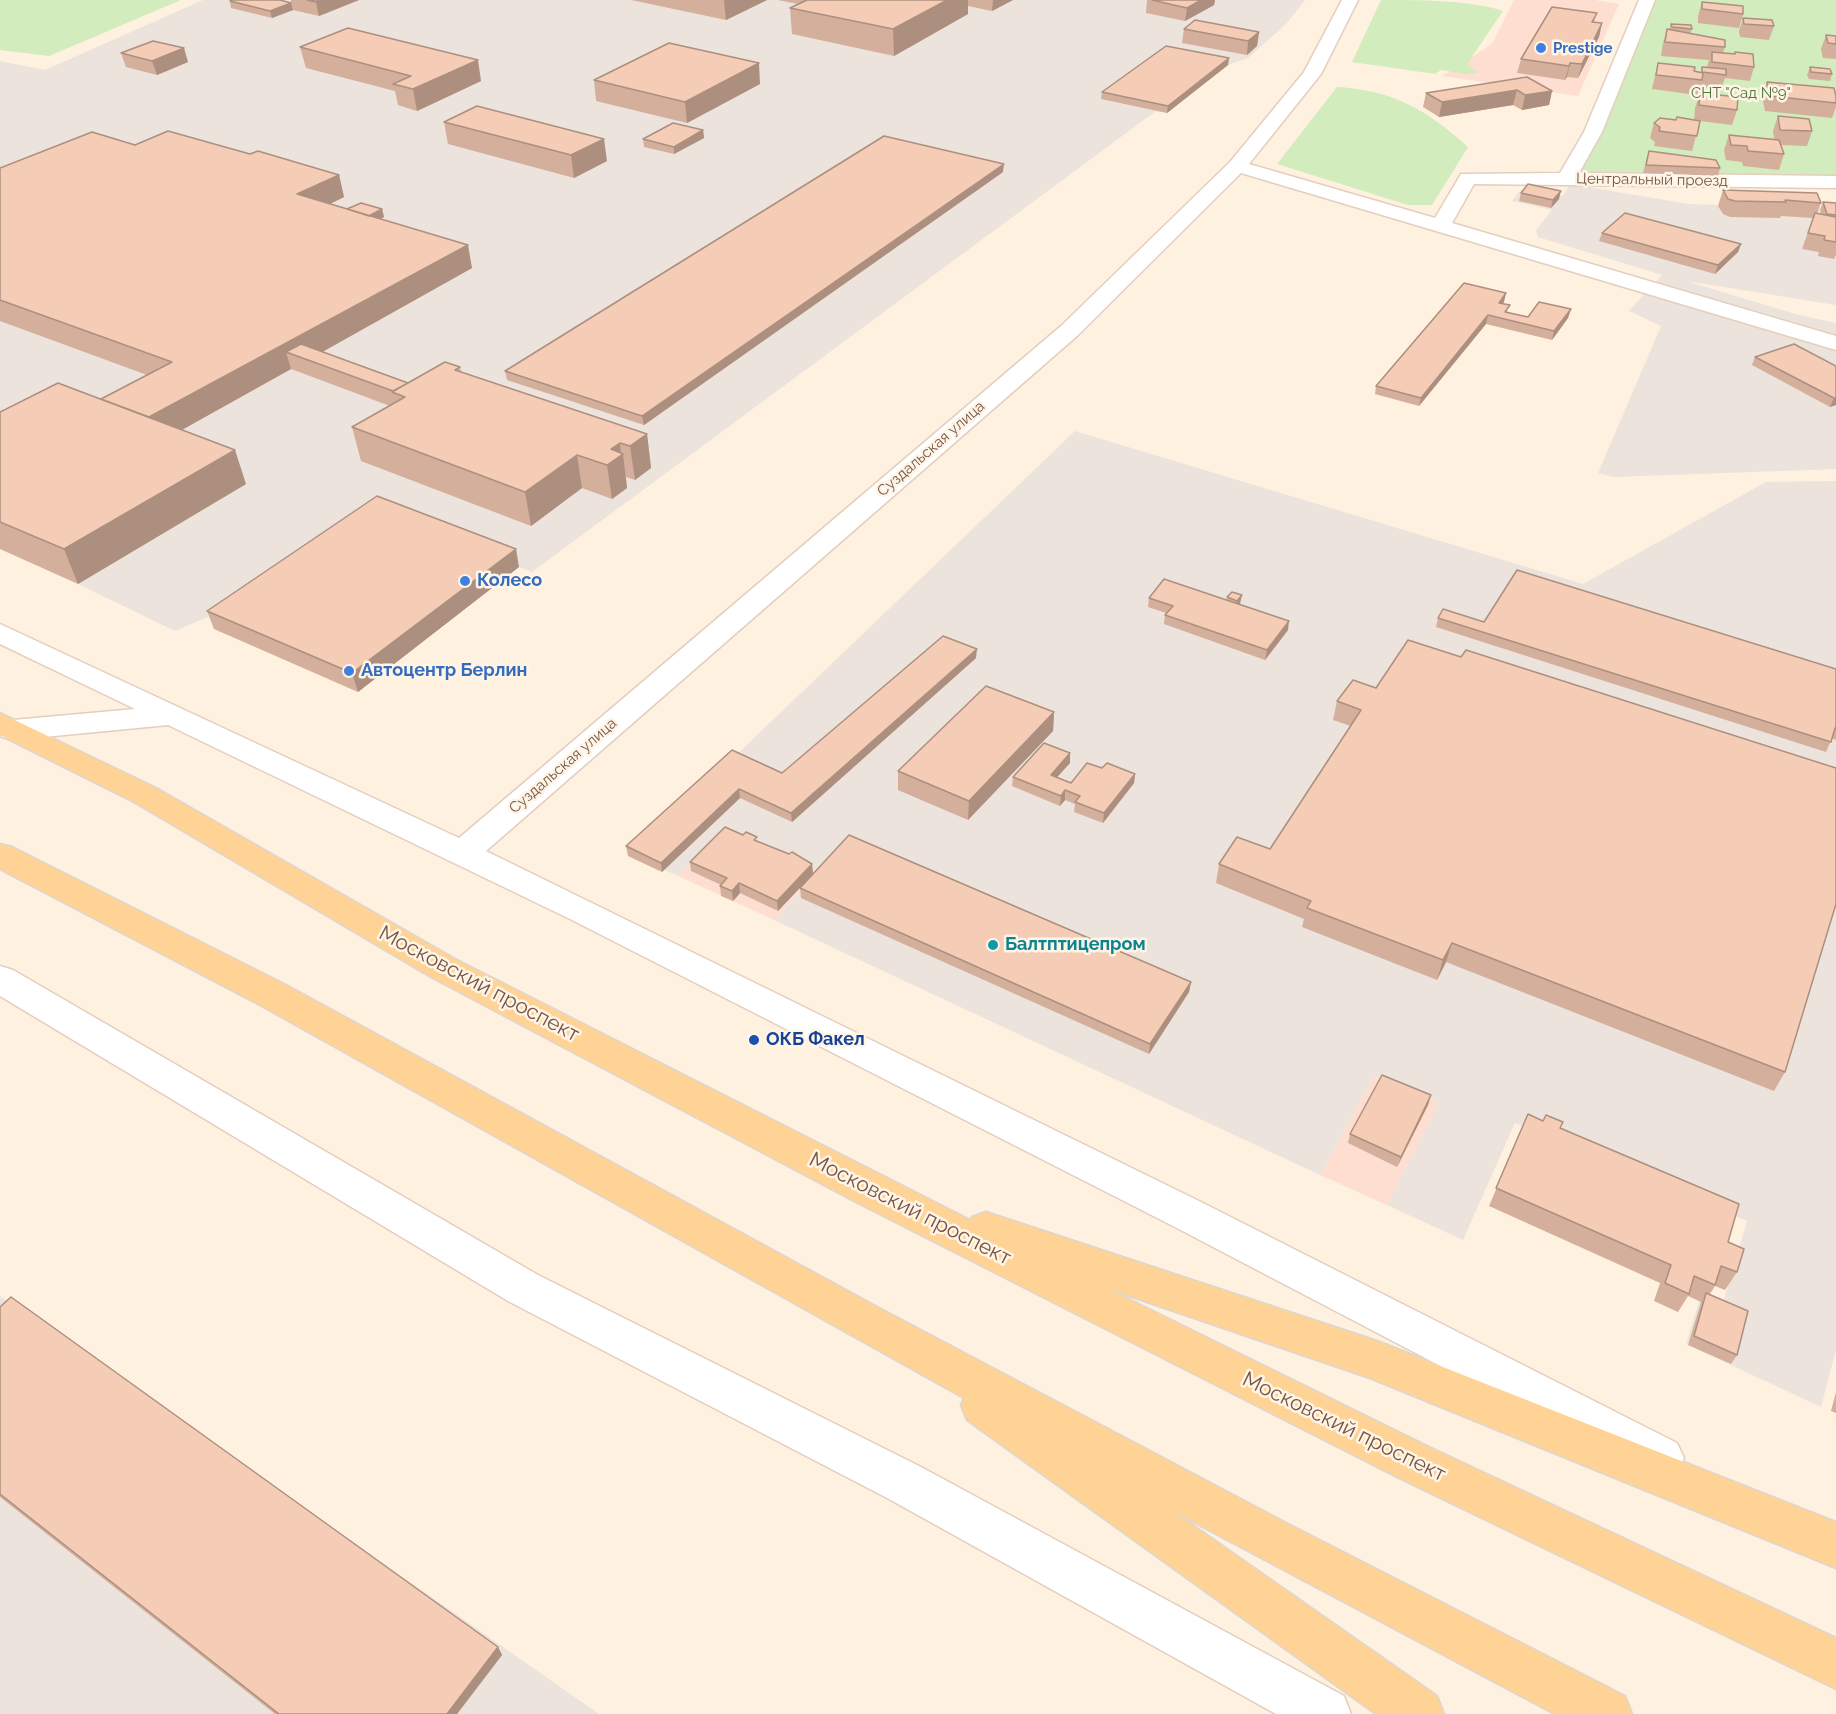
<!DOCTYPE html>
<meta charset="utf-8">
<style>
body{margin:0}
canvas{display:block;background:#fef1df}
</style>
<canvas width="1836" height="1714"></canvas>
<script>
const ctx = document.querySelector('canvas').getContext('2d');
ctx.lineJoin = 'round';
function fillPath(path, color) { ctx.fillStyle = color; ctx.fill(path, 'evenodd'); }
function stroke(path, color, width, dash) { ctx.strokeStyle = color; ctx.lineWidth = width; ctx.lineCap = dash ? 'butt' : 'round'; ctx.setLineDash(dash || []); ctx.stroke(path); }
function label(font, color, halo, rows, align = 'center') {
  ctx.font = font + ' Raleway,sans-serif'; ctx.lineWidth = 5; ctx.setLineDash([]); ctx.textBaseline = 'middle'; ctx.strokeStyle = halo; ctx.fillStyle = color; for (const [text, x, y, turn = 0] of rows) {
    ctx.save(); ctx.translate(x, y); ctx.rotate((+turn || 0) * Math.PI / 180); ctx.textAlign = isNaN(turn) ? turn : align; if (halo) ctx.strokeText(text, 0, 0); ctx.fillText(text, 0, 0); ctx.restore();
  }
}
const commercial = new Path2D(`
 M 1514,0 L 1595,0 L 1619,4 L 1578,96 L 1442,76 L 1492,44 Z
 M 724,830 L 819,871 L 774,920 L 678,876 Z
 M 1374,1076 L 1439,1103 L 1387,1205 L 1320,1175 Z`);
const industrial = new Path2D(`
 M 203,0 L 1305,0 L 1286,24 L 1248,58 L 1228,65 L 1167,113 L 1156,111 L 532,572 L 382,514 L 274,588 L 175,631 L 78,584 L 245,483 L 0,453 L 0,61 L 45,70 Z
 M 1570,184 L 1689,204 L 1836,209 L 1836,305 L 1686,281 L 1795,314 L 1836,323 L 1836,469 L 1614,477 L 1598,473 L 1661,326 L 1629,311 L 1662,275 L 1538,237 L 1536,230 L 1552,210 L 1512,201 L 1520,191 L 1529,189 L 1563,196 Z
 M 1075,431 L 1583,584 L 1766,482 L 1836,481 L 1836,1350 L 1821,1407 L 1686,1344 L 1699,1301 L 1721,1310 L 1747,1221 L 1515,1123 L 1463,1240 L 1387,1205 L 1438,1103 L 1374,1076 L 1320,1175 L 774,920 L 819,871 L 725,830 L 678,876 L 628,853 L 731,760 Z
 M 0,1296 L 599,1714 L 0,1714 Z`);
const green = new Path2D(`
 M 0,0 L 181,0 L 49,56 L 0,50 Z
 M 1381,0 C 1418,0 1471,0 1503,11 L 1467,64 L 1478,73 L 1466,74 L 1441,70 L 1435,74 L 1352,62 Z
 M 1647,0 L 1836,0 L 1836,189 L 1578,176 Z
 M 1337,87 C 1393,90 1427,110 1468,147 L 1432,205 L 1408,205 L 1277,164 Z`);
const minor = new Path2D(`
 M 1342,0 L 1358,0 L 1321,74 L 1249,164 L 1435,218 L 1461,174 L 1560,173 L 1584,132 L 1639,0 L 1655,0 L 1602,132 L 1579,173 L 1836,176 L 1836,188 L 1474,184 L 1452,223 L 1836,336 L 1836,350 L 1241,173 L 1077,336 L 486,851 L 1201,1202 L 1677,1443 L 1684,1458 L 1677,1473 L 1661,1480 L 1645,1473 L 1173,1226 L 570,919 L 168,725 L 13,740 L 2,737 L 0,733 L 2,723 L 13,720 L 135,709 L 0,644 L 0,624 L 459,838 L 1061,326 L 1230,162 L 1304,72 Z
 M 0,966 L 13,970 L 538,1275 L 921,1467 L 1344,1696 L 1351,1714 L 1276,1714 L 889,1499 L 508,1301 L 0,996 Z`);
const primary = new Path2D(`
 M 0,713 L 156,788 L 455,959 L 970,1220 L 972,1217 L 986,1212 L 1377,1341 L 1836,1522 L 1836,1568 L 1370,1378 L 1106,1288 L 1429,1447 L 1836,1638 L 1836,1689 L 1397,1477 L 856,1202 L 431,977 L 134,802 L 0,735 Z
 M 0,844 L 12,847 L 286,985 L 879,1308 L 1290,1525 L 1625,1696 L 1632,1714 L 1555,1714 L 1171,1510 L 1437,1696 L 1444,1714 L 1376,1714 L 967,1420 L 961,1405 L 964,1398 L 260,1005 L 0,869 Z`);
const wall = new Path2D(`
 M 291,0 L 359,0 L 319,16 L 293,10 L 272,18 L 231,8 L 230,1 L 291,3 Z
 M 631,0 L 767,0 L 726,20 Z
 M 778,0 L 1013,0 L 992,11 L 968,6 L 968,14 L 894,56 L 792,34 L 790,8 L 798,4 Z
 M 1147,0 L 1215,0 L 1214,5 L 1185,21 L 1146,13 Z
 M 1702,2 L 1743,14 L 1739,28 L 1698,23 L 1698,16 Z
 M 1597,13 L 1594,22 L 1602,23 L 1599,37 L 1578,78 L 1567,77 L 1565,80 L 1517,73 L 1521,59 Z
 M 1743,18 L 1774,26 L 1769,40 L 1740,37 L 1739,31 Z
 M 1671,24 L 1692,29 L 1690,34 L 1725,47 L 1723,53 L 1734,54 L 1735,52 L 1754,67 L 1750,81 L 1725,78 L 1721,89 L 1700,87 L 1697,95 L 1652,89 L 1658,63 L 1701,72 L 1702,67 L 1707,67 L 1709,60 L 1661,56 L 1663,43 L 1667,29 L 1669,30 Z
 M 1184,29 L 1259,32 L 1257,46 L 1247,55 L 1182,43 Z
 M 1826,35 L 1836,36 L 1836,59 L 1823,58 L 1821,49 Z
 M 300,47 L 481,81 L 417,111 L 398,105 L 395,91 L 306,68 Z
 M 121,53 L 188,62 L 157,75 L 126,67 Z
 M 1229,58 L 1228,65 L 1167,113 L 1101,99 L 1102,92 Z
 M 1810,67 L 1832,74 L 1830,81 L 1809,79 L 1807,75 Z
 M 1527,77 L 1552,91 L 1549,105 L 1522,110 L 1513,105 L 1439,117 L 1423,107 L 1426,93 Z
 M 594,80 L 760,84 L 687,123 L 596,101 Z
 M 1767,82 L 1836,96 L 1836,107 L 1832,118 L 1765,111 L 1762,96 Z
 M 1700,93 L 1737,110 L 1732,125 L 1700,121 L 1692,151 L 1654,146 L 1655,142 L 1650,138 L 1654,123 L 1676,120 L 1694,120 L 1695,108 Z
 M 1778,116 L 1812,131 L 1807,146 L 1781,145 L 1784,154 L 1779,170 L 1743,166 L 1742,162 L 1726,160 L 1724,150 L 1729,135 L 1774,139 L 1773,131 Z
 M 444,122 L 607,161 L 574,178 L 448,144 Z
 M 703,130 L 704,138 L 674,154 L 644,147 L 643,139 Z
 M 1649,151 L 1720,168 L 1718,176 L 1643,173 Z
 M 250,154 L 339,175 L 344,197 L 330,204 L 347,209 L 382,209 L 384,217 L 380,219 L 472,268 L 322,352 L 408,383 L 460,367 L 461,372 L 647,434 L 651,468 L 635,480 L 626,477 L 627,488 L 612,499 L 582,488 L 531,526 L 361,461 L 352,427 L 390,406 L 291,369 L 182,430 L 246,484 L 78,584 L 0,549 L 0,412 L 101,399 L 147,375 L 0,321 L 0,168 Z
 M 1003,172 L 644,425 L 507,380 L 505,371 Z
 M 1723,190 L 1821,203 L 1817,214 L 1821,214 L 1820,210 L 1823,202 L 1836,203 L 1836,255 L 1834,259 L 1818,256 L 1819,252 L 1802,249 L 1813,218 L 1781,216 L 1780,218 L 1730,217 L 1723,214 L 1718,206 Z
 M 1521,193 L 1559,199 L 1551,208 L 1519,201 Z
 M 1602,233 L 1741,244 L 1738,252 L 1715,274 L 1599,241 Z
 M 1506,293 L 1502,304 L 1508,312 L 1528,317 L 1571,309 L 1568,318 L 1552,340 L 1486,324 L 1419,406 L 1375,394 L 1376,386 Z
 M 1755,357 L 1836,366 L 1836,405 L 1830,407 L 1752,365 Z
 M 519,567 L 358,692 L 214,629 L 207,611 Z
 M 1232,592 L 1240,605 L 1288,630 L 1265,660 L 1164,624 L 1165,615 L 1166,613 L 1148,607 L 1149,598 L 1227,600 L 1227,597 Z
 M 1438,618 L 1484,622 L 1836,669 L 1836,740 L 1832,738 L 1826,752 L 1436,627 Z
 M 976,658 L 792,822 L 740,798 L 662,872 L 628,856 L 626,846 L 732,750 L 782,773 Z
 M 1353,680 L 1785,1072 L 1774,1091 L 1446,962 L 1437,980 L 1302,927 L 1304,919 L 1216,883 L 1219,864 L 1270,849 L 1351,726 L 1333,720 L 1337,701 Z
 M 1054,712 L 1053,731 L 968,820 L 898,790 L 898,771 Z
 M 1070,753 L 1070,763 L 1056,778 L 1071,783 L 1102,768 L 1135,774 L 1134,783 L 1103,823 L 1074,812 L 1075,804 L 1065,800 L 1060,806 L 1012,786 L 1013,777 Z
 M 757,841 L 812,864 L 813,874 L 778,911 L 740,893 L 733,901 L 721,896 L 720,886 L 721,885 L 691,871 L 690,862 Z
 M 800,888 L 1191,982 L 1189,992 L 1149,1054 L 801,898 Z
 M 1431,1095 L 1428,1105 L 1397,1167 L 1348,1143 L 1350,1134 Z
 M 1528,1114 L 1560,1128 L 1728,1242 L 1737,1272 L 1725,1290 L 1715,1286 L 1710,1294 L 1737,1355 L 1731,1364 L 1688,1345 L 1701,1302 L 1688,1296 L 1678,1312 L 1654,1301 L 1660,1283 L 1489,1206 Z
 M 0,1307 L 498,1647 L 502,1655 L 457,1714 L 275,1714 L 0,1497 Z
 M 1836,1392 L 1836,1413 L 1831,1411 Z`);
const shadedWall = new Path2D(`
 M 321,0 L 359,0 L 319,16 L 316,2 Z
 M 724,0 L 767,0 L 726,20 Z
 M 947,0 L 968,0 L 968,14 L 894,56 L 893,29 Z
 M 993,0 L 1013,0 L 992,11 Z
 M 1201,0 L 1215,0 L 1214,5 L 1185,21 L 1187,8 Z
 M 291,3 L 293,10 L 272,18 L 270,11 Z
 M 1602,23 L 1599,37 L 1578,78 L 1582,64 Z
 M 1259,32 L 1257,46 L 1247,55 L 1248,41 Z
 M 184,48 L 188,62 L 157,75 L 152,61 Z
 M 1229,58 L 1228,65 L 1167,113 L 1168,106 Z
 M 478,60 L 481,81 L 417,111 L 413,89 Z
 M 759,63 L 760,84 L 687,123 L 685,102 Z
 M 1570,63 L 1567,77 L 1565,80 L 1569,66 Z
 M 1517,90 L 1513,105 L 1439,117 L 1442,102 Z
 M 1552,91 L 1549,105 L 1522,110 L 1525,95 Z
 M 703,130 L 704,138 L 674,154 L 674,147 Z
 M 604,139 L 607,161 L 574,178 L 571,155 Z
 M 1004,164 L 1003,172 L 644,425 L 642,416 Z
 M 339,175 L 344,197 L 303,217 L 297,194 Z
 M 1561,191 L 1559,199 L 1551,208 L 1553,200 Z
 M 382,209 L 384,217 L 353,233 L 351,225 Z
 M 1741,244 L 1738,252 L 1715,274 L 1718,265 Z
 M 468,245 L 472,268 L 308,360 L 286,352 L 291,369 L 151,447 L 142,421 Z
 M 1506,293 L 1504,302 L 1496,311 L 1499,303 Z
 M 1571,309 L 1568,318 L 1552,340 L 1554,331 Z
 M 1488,315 L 1486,324 L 1419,406 L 1421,398 Z
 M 1834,398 L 1836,398 L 1836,405 L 1830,407 Z
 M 647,434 L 651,468 L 635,480 L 630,446 Z
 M 620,443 L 621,455 L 623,454 L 627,488 L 612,499 L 607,465 L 611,449 Z
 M 235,450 L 246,484 L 78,584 L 64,549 Z
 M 577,455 L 582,488 L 531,526 L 525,492 Z
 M 516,549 L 519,567 L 358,692 L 352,673 Z
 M 1242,595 L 1240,604 L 1236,610 L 1237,601 Z
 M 1289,621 L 1288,630 L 1265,660 L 1267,650 Z
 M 977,649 L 976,658 L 792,822 L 791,813 Z
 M 1054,712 L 1053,731 L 968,820 L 969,801 Z
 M 1070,753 L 1070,763 L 1050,785 L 1051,775 Z
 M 1135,774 L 1134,783 L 1103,823 L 1104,813 Z
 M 739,789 L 740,798 L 662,872 L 661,863 Z
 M 1065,790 L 1065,800 L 1060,806 L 1061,796 Z
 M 812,864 L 813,874 L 778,911 L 777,901 Z
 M 739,883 L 740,893 L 733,901 L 732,891 Z
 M 1452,943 L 1446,962 L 1437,980 L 1443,960 Z
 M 1191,982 L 1189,992 L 1149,1054 L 1150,1044 Z
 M 1431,1095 L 1428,1105 L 1397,1167 L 1401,1157 Z
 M 498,1647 L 502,1655 L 457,1714 L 447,1714 Z`);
const building = new Path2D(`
 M 232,0 L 280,0 L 291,3 L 270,11 L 230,1 Z
 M 307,0 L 321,0 L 316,2 Z
 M 807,0 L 947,0 L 893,29 L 790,8 Z
 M 1152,0 L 1201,0 L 1187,8 Z
 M 1702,2 L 1743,6 L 1743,14 L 1702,9 Z
 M 1552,7 L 1597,13 L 1592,22 L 1602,23 L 1582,64 L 1570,63 L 1569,66 L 1521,59 Z
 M 1743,18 L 1772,20 L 1774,26 L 1744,24 Z
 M 1195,20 L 1259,32 L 1248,41 L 1184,29 Z
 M 1671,24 L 1691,25 L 1692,29 L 1672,27 Z
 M 348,28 L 478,60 L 413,89 L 393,84 L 411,76 L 300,47 Z
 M 1667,29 L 1725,40 L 1725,47 L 1665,42 Z
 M 1826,35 L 1836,36 L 1836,44 L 1828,43 Z
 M 153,41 L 184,48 L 152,61 L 121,53 Z
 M 669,43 L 759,63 L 685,102 L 594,80 Z
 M 1166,46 L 1229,58 L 1168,106 L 1102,92 Z
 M 1712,52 L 1735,54 L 1735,52 L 1753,54 L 1754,67 L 1712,62 Z
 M 1658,63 L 1695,67 L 1694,71 L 1703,73 L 1702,80 L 1656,75 Z
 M 1702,67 L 1726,69 L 1726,75 L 1702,72 Z
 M 1810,67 L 1830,69 L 1832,74 L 1811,72 Z
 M 1527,77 L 1552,91 L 1525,95 L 1517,90 L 1442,102 L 1426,93 Z
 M 1767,82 L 1834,88 L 1836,96 L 1836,103 L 1770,96 Z
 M 1700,93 L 1738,97 L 1737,110 L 1699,105 Z
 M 477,106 L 604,139 L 571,155 L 444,122 Z
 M 1778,116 L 1809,119 L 1812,131 L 1780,130 Z
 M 1677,117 L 1700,121 L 1697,136 L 1659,131 L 1660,127 L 1654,123 L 1660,118 L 1676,120 Z
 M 673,123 L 703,130 L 674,147 L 643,139 Z
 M 168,131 L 250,154 L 258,151 L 339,175 L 297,194 L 468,245 L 149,417 L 101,399 L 172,362 L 0,300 L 0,168 L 92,132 L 135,145 Z
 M 1729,135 L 1779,140 L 1784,154 L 1748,151 L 1747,146 L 1731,145 Z
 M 884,136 L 1004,164 L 642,416 L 505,371 Z
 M 1649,151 L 1716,160 L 1720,168 L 1646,165 Z
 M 1528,184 L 1561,191 L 1553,200 L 1521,193 Z
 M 1723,190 L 1817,193 L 1821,203 L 1785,200 L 1786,202 L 1735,201 L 1728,199 Z
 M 1823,202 L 1836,203 L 1836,215 L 1827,214 Z
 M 361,203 L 382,209 L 369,216 L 347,209 Z
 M 1625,213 L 1741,244 L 1718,265 L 1602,233 Z
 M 1815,213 L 1836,217 L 1836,242 L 1824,240 L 1825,236 L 1808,233 Z
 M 1464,283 L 1506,293 L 1499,303 L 1510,305 L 1505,312 L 1528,317 L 1539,302 L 1571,309 L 1554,331 L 1488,315 L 1421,398 L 1376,386 Z
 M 301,344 L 408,383 L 393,391 L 286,352 Z
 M 1794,344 L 1836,366 L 1836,398 L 1834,398 L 1755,357 Z
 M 445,362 L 460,367 L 455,370 L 647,434 L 630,446 L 620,443 L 611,449 L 623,454 L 607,465 L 577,455 L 525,492 L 352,427 L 405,397 L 392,392 Z
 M 58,383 L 235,450 L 64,549 L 0,522 L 0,412 Z
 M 377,496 L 516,549 L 352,673 L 207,611 Z
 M 1517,570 L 1836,669 L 1836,729 L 1835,728 L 1831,742 L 1438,618 L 1443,609 L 1484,622 Z
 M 1164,579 L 1289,621 L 1267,650 L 1165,615 L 1173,606 L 1149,598 Z
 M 1232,592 L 1242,595 L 1237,601 L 1227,597 Z
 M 943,636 L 977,649 L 791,813 L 739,789 L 661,863 L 626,846 L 732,750 L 782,773 Z
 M 1408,640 L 1461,657 L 1466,650 L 1836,768 L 1836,904 L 1785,1072 L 1452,943 L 1443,960 L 1307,908 L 1311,901 L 1219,864 L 1237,837 L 1270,849 L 1361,710 L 1337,701 L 1353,680 L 1376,688 Z
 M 986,686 L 1054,712 L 969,801 L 898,771 Z
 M 1044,743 L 1070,753 L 1051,775 L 1071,783 L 1087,763 L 1102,768 L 1107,763 L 1135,774 L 1104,813 L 1075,802 L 1080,796 L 1065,790 L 1061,796 L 1013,777 Z
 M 725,827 L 743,835 L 746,832 L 757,837 L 754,840 L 789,854 L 792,852 L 812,864 L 777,901 L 739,883 L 732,891 L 720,886 L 727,878 L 690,862 Z
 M 849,835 L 1191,982 L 1150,1044 L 800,888 Z
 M 1382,1075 L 1431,1095 L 1401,1157 L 1350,1134 Z
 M 1528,1114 L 1543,1121 L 1546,1115 L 1563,1122 L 1560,1128 L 1739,1204 L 1728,1242 L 1744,1249 L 1737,1272 L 1721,1266 L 1715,1285 L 1694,1276 L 1689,1294 L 1665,1283 L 1671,1265 L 1496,1188 Z
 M 1706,1293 L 1748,1311 L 1737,1355 L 1694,1336 Z
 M 11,1297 L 498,1647 L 447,1714 L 279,1714 L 0,1494 L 0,1307 Z`);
const markers = [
 [1541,48,6,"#3f7fe0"],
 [465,581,6,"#3f7fe0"],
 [349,671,6,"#3f7fe0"],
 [993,945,6,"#0f9aa8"],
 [754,1040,6,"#1a4fb4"]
];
const farShopnames = [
 ["Prestige",1553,48]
];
const farParknames = [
 ["СНТ \"Сад №9\"",1741,93]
];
const farStreetnames = [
 ["Центральный проезд",1652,180,1],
 ["Суздальская улица",931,449,-41],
 ["Суздальская улица",563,766,-41]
];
const shopNames = [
 ["Колесо",477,581],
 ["Автоцентр Берлин",361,671]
];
const cultureNames = [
 ["Балтптицепром",1005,945]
];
const transitNames = [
 ["ОКБ Факел",766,1040]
];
const nearStreetnames = [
 ["Московский проспект",479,984,28],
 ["Московский проспект",910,1209,27],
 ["Московский проспект",1344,1427,26]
];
fillPath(commercial, '#ffded2');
fillPath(industrial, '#ece3dc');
fillPath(green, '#d2ecbd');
stroke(minor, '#e4cebe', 3);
stroke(primary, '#ded6d2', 3);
fillPath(minor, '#fff');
fillPath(primary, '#ffd395');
fillPath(wall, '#d3af9c');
fillPath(shadedWall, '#ac8f7f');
fillPath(building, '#f5ccb5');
stroke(building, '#ac8f7f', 1.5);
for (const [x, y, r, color] of markers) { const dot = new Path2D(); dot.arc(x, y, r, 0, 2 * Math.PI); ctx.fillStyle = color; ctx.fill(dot); stroke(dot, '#fff5e7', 2); }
label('bold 15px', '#366cbe', '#fff5e7', farShopnames, 'left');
label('15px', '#4f773a', '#fff5e7', farParknames);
label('15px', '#765545', '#fff5e7', farStreetnames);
label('bold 18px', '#366cbe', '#fff5e7', shopNames, 'left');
label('bold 18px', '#0d838f', '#fff5e7', cultureNames, 'left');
label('bold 18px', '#164399', '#fff5e7', transitNames, 'left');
label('21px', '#765545', '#fff5e7', nearStreetnames);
</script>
